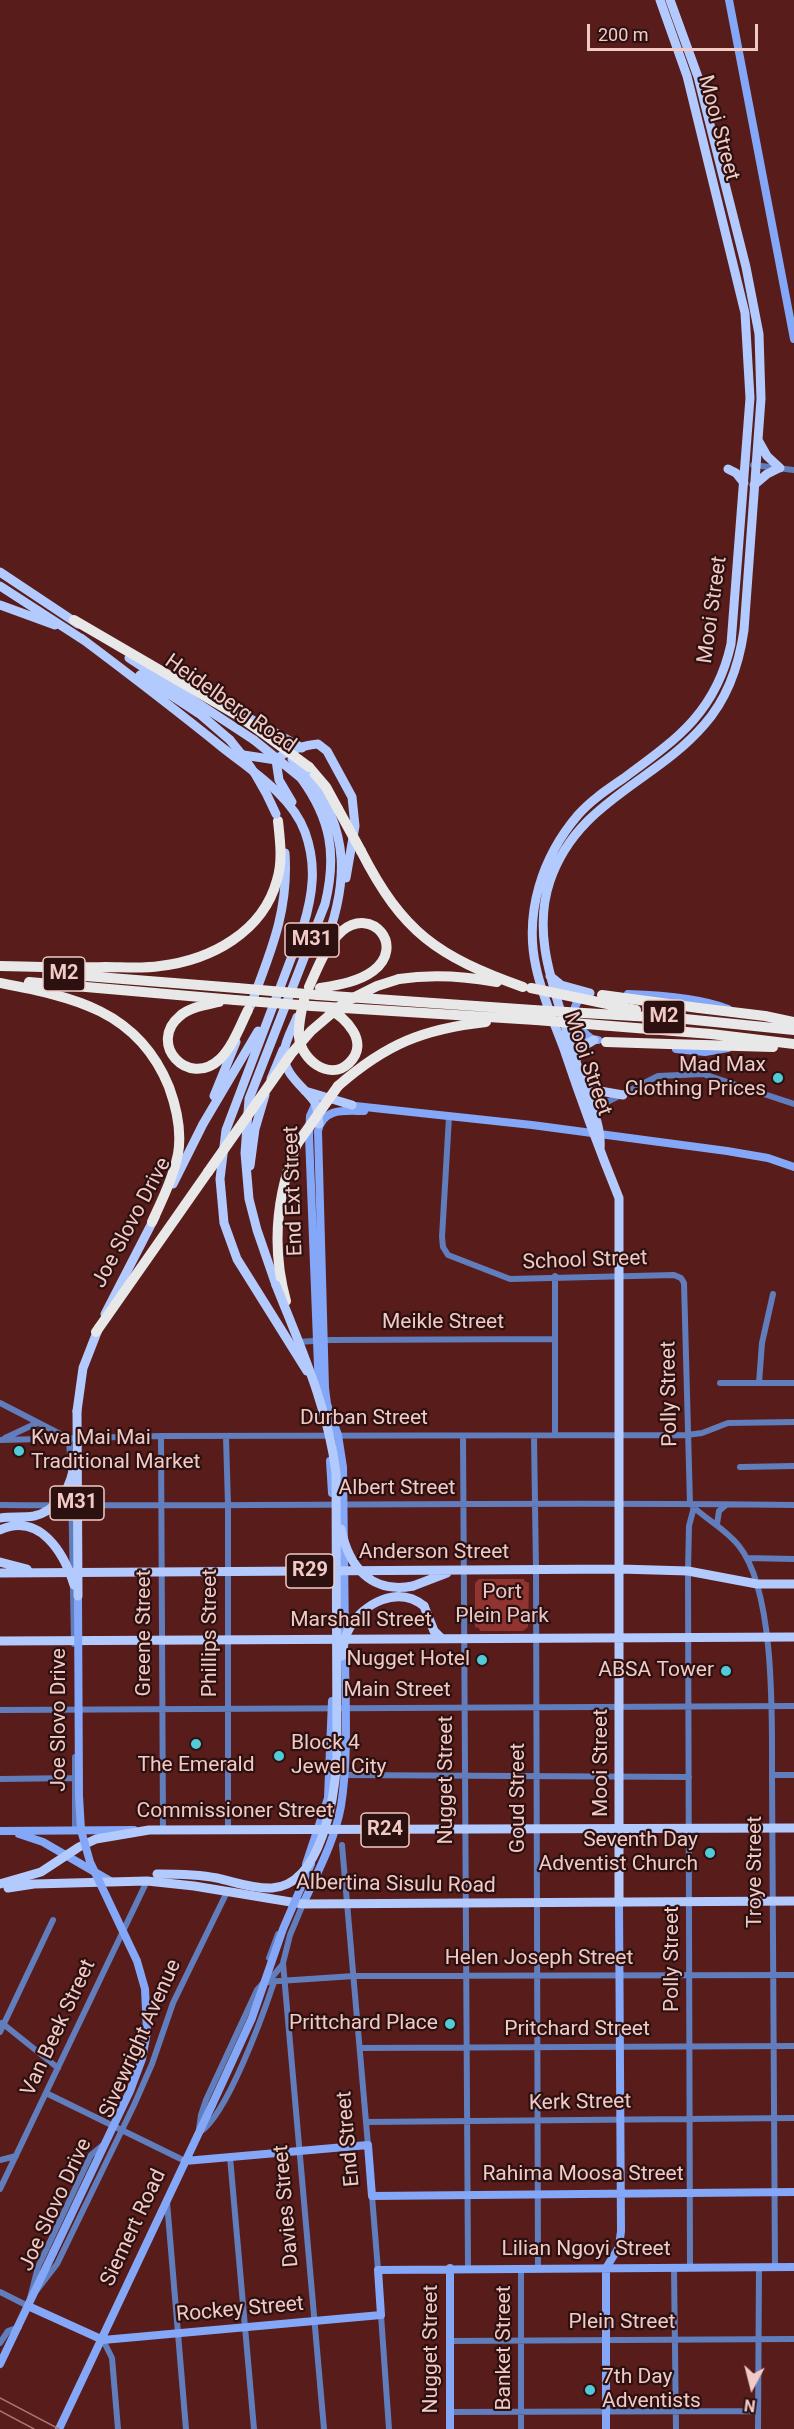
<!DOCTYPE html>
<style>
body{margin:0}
#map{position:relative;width:794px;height:2429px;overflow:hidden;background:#581c1a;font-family:Roboto,sans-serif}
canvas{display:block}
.north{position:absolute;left:722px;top:2357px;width:60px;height:60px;-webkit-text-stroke:4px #2c1110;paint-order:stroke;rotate:187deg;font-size:16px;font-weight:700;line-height:24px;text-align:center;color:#f1cac6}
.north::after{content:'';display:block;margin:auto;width:21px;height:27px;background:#f1cac6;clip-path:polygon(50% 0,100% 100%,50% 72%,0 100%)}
.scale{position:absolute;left:587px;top:24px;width:171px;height:27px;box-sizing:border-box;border:3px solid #f1cac6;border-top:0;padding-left:8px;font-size:18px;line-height:21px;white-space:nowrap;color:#f1cac6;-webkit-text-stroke:4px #2c1110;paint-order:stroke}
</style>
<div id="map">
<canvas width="794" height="2429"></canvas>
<div class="north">N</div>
<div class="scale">200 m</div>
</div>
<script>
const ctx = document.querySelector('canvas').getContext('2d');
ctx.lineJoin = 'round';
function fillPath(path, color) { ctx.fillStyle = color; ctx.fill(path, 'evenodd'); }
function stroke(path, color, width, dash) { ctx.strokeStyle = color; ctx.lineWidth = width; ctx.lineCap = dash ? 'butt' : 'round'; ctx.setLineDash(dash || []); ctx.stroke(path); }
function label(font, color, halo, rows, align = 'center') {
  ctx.font = font + ' Roboto,sans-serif'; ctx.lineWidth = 4.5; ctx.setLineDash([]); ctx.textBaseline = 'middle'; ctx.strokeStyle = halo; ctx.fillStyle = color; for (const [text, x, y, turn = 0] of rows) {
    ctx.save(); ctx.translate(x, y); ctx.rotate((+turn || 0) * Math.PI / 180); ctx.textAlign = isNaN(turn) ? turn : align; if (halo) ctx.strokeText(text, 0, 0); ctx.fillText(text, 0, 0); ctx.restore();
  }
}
const green = new Path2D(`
 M 479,1579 L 524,1579 L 524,1581 L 529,1583 L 528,1627 L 523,1631 L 480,1631 L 479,1628 L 475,1627 L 475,1583 Z`);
const street = new Path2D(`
 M 753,465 L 794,470
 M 607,1102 L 658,1076 L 703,1074 L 794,1104
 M 449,1117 L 442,1237 L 443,1247 L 448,1255 L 510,1279 L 674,1275 L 681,1278 L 684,1283 L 690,1504 C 705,1519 725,1528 739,1546 C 775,1591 772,1718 772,1775 L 775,2268
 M 555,1276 L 555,1435
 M 297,1342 L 331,1340 L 554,1339
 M 720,1383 L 794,1383
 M 759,1383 L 762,1343 L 773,1294
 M 0,1403 L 66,1437
 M 161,1436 L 163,1830
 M 463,1436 L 468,2268
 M 534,1436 L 536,1570 L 538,2268
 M 226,1437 L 228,1505 L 228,1830
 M 5,1438 L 37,1423
 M 69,1438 L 71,1474
 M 0,1440 L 161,1436 L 687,1435 L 702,1433 L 728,1423 L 794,1422
 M 740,1467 L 794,1466
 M 71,1484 L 74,1644
 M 0,1505 C 265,1507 529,1501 794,1505
 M 717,1524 L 719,1511 L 726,1505
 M 747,1558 L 794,1559
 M 0,1710 L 794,1706
 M 343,1775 L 689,1777
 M 772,1775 L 794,1775
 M 0,1779 L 75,1778
 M 75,1829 L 75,1757
 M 342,1845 L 368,2145
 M 303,1904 L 290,1935 L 283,1963 L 324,2429
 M 269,1958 L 278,1934
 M 268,1982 L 283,1964
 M 2,2023 L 58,2068
 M 0,2032 L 53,1920
 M 360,2048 L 794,2046
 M 46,2093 L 185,2161
 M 366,2122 L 794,2118
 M 199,2129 L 201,2115 L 206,2100 L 257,1990 L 264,1982 L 354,1976 L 794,1975
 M 200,2132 C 227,2115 263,2015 274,1982
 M 230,2157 L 254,2429
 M 0,2160 L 16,2156
 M 0,2189 L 147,1881
 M 372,2196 L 378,2270
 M 167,2202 L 186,2429
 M 674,2268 L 676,2429
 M 690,2268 L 688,1571 L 689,1526 L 694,1507
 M 37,2290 L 57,2264 L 134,2105 L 152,2064 L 173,2003 L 227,1892
 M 0,2292 L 28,2306 L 38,2267 L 91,2155 L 104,2144
 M 381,2315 L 389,2429
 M 103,2340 L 112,2358 L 118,2429
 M 450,2341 L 794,2339
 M 0,2343 L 8,2331 L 19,2327
 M 450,2412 L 758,2411
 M 521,2429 L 521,2268
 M 758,2429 L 759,2268`);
const secondary = new Path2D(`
 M 729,0 L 794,339
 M 628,994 C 658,995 701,998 728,1009
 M 583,997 C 565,1009 579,1030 592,1039
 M 563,1035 L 598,1040
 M 676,1049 L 705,1052 L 728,1048
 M 319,1103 L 316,1103 L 310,1116 L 309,1136 L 319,1392
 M 346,1105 L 532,1125 L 727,1151 L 768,1158 L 794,1167
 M 330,1461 L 332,1493
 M 345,1637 L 343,1467 L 338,1435 L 327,1404 L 325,1388 L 318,1131 C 323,1107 346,1111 364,1111
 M 0,1831 L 134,1830
 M 19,1834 L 43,1842 L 112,1882
 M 306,1864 L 328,1798 L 332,1701
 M 303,1904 C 317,1873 335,1840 341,1806 C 349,1755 345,1701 345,1650
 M 185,2161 L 368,2145 L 372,2196 L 794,2192
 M 450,2268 L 450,2429
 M 28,2306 L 103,2340 L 381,2315 L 378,2270 L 794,2267
 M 0,2364 L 53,2253
 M 59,2429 L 212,2105
 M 606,2429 L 606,2268 L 619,2247 L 621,2231 L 619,1902`);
const primary = new Path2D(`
 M 758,440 L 767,456 L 780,468
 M 728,469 L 736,473 L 744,483
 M 754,485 L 767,474 L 779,468
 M 0,572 L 78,624
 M 0,586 L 85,641
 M 0,605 L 55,625
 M 81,638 C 129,674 176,710 223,748 C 252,771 292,796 305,832 C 317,865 313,894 303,927 L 226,1130 L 220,1179 L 224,1223 L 237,1259 L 307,1371
 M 129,658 L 254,740
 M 140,675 L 201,715 L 230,740
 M 247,717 L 302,748
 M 237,754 L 276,760
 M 306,772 C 351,831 349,884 323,950
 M 292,802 L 279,780 L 276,760 C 284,751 306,745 318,744 L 327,751 L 352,797 L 355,826 L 346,878
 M 550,976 L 561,985 L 590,993
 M 250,1007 C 270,953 289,912 285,853
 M 297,1017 C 293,1028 285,1040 284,1053 C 283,1074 303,1086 314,1101 C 318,1107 318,1117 319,1124
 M 576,1060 L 582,1047 L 594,1040
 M 582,1078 L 600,1091 L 623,1095
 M 271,1079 L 283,1050
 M 305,1091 L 352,1105
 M 214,1096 L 236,1042
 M 600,1149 C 602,1127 591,1105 583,1084 C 576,1063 570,1041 563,1019 C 549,974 534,928 550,881 C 577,801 654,783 704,725 C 728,698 739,665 744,630 L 761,399 L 759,334 L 746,267 L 698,77 L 670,0
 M 250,1166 L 255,1129 L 265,1095
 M 173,1184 L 203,1124 L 258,1031
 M 276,1285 L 257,1230 L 249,1199 L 245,1153 L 249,1099 L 325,904 C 337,855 331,819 301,778
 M 105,1314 L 155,1217
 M 77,1411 L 83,1368 L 99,1327
 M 0,1562 L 27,1569
 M 0,1573 L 620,1569 L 688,1571 L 757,1584 L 794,1584
 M 413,1586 L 447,1573
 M 424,1606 L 434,1631 L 441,1638
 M 0,1641 L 794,1637
 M 0,1884 L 41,1872 L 79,1847 L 96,1839 L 149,1830 L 794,1828
 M 8,1888 L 34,1884 L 147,1881 L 194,1886 L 303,1904 L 794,1901
 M 619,1902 L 619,1198 C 599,1149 581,1100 564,1049 C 554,1022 542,996 536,967 C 524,913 542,857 578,815 C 591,800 608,789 624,778 C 677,739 716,712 731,644 L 750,398 L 745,313 L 687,76 L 660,0`);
const highway = new Path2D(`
 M 74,620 L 237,715 L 260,731
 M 309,767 L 326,787 L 338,809
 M 361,851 C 403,933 437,956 523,987
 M 0,966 C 35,967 70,968 105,967 C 123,967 142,969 160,966 C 211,960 263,932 277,880 C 283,861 280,840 278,821
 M 60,974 L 237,988
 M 399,979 C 433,974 463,976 497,982
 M 29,982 L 235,1000
 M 0,983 C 73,997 138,1010 169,1087 C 177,1109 182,1131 178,1154 C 173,1178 162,1200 152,1222
 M 309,987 C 318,967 326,945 342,931 C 372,906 406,946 373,971 C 358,982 338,985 320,988
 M 318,995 L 533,1010
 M 602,995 L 699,1008
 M 304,1000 C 301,1012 298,1024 299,1037 C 301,1059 329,1082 349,1063 C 371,1042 345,1017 327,1008
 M 219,1002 C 206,1005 190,1007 180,1016 C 147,1043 188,1089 220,1059 C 233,1046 240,1026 248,1010
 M 312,1006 L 536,1020
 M 606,1042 L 669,1044
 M 338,1086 C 386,1044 423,1029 486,1022
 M 286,1301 C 271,1247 276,1196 297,1144
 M 96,1332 L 208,1172`);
const rail = new Path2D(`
 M 0,2398 L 59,2429
 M 0,2411 L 34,2429`);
const secondaryBridge = new Path2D(`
 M 212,2105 L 252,2018 L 283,1929 L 311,1864
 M 53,2253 L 130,2091 L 142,2059 L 147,2032 L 145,1989 L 137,1961 L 90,1862 L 81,1830 L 79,1796 L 78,1596`);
const primaryBridge = new Path2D(`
 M 230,740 C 250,763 264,786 276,814
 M 254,740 L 301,778
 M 292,759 L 306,772
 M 77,1411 L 78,1596
 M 0,1518 C 11,1516 23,1518 34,1516 C 56,1511 68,1492 73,1471
 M 341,1529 C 349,1567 371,1594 413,1586
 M 0,1530 C 40,1512 64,1553 74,1585
 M 342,1656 C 343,1647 344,1637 349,1629 C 363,1603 398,1585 424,1606
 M 157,1874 C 177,1874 197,1874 217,1878 C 235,1882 254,1889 272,1888 C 322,1885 335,1795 337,1757 L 336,1473 C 328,1407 300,1346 276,1285`);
const highwayBridge = new Path2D(`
 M 260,731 L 309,767
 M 338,809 L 361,851
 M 237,988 L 318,995
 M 531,988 L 636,1010
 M 235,1000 L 312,1006
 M 699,1008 L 765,1016 L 794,1022
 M 533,1010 L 685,1019 L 794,1030
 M 536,1020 L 711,1034 L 794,1044
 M 669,1044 L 773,1047
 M 297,1144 L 338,1086
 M 208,1172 L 291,1054 L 311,1031 L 345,1002 L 377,986 L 399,979`);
const markers = [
 [778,1078,6,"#52cbd9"],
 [19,1451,6,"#52cbd9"],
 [482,1660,6,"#52cbd9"],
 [726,1671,6,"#52cbd9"],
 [196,1744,6,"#52cbd9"],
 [279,1756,6,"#52cbd9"],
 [710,1853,6,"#52cbd9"],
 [450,2024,6,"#52cbd9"],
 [590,2390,6,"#52cbd9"]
];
const shields = [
 [312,940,54],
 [64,974,42],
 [664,1017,42],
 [77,1503,54],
 [310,1571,48],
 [385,1830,48]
];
const shieldNames = [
 ["M31",312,940],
 ["M2",64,974],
 ["M2",664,1017],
 ["M31",77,1503],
 ["R29",310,1571],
 ["R24",385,1830]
];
const streetNames = [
 ["Mooi Street",718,128,75],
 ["Mooi Street",713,610,-82],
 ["Heidelberg Road",230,704,35],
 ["Mooi Street",587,1064,71],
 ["End Ext Street",294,1191,-92],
 ["Joe Slovo Drive",132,1223,-62],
 ["School Street",585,1261,-2],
 ["Meikle Street",443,1323],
 ["Polly Street",670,1394,-91],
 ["Durban Street",364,1419],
 ["Albert Street",397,1489],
 ["Anderson Street",434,1553],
 ["Marshall Street",361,1621],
 ["Greene Street",145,1633,-90],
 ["Phillips Street",211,1633,-90],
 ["Main Street",397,1691],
 ["Joe Slovo Drive",60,1720,-90],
 ["Mooi Street",602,1763,-90],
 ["Nugget Street",447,1780,-90],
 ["Goud Street",519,1798,-90],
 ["Commissioner Street",235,1812],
 ["Troye Street",756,1872,-90],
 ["Albertina Sisulu Road",396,1885,1],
 ["Helen Joseph Street",539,1959],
 ["Polly Street",673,1959,-90],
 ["Van Beek Street",59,2028,-65],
 ["Pritchard Street",577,2030],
 ["Sivewright Avenue",141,2039,-66],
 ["Kerk Street",580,2103,-1],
 ["End Street",349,2139,-95],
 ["Rahima Moosa Street",583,2175],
 ["Joe Slovo Drive",56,2205,-65],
 ["Davies Street",287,2206,-95],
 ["Siemert Road",134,2228,-65],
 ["Lilian Ngoyi Street",586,2250],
 ["Rockey Street",240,2310,-5],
 ["Plein Street",622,2323],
 ["Banket Street",505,2348,-90],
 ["Nugget Street",432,2349,-90]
];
const poiNames = [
 ["Mad Max",766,1066],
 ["Clothing Prices",766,1090],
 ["Kwa Mai Mai",31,1439,"left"],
 ["Traditional Market",31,1463,"left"],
 ["Nugget Hotel",470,1660],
 ["ABSA Tower",714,1671],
 ["Block 4",291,1744,"left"],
 ["Jewel City",291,1768,"left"],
 ["The Emerald",196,1766,"center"],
 ["Seventh Day",698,1841],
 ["Adventist Church",698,1865],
 ["Prittchard Place",438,2024],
 ["7th Day",602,2378,"left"],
 ["Adventists",602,2402,"left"]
];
const parkNames = [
 ["Port",502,1593],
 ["Plein Park",502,1617]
];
fillPath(green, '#913430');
stroke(street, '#617dbc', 6);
stroke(secondary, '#84a7f7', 8);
stroke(primary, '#b2cafe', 9);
stroke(highway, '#e8e8e8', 10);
stroke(rail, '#a77673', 1.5);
stroke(secondaryBridge, '#84a7f7', 8);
stroke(primaryBridge, '#b2cafe', 9);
stroke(highwayBridge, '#e8e8e8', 10);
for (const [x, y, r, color] of markers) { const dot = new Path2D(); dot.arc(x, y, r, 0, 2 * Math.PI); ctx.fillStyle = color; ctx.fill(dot); stroke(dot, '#2c1110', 2); }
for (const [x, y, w] of shields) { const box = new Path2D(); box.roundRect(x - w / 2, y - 17, w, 34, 4.5); ctx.fillStyle = '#2c1110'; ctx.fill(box); stroke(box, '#f1cac6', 1.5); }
label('bold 20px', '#f1cac6', null, shieldNames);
label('21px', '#f1cac6', '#2c1110', streetNames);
label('21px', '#f1cac6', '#2c1110', poiNames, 'right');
label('21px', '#eac7c4', '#2c1110', parkNames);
</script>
